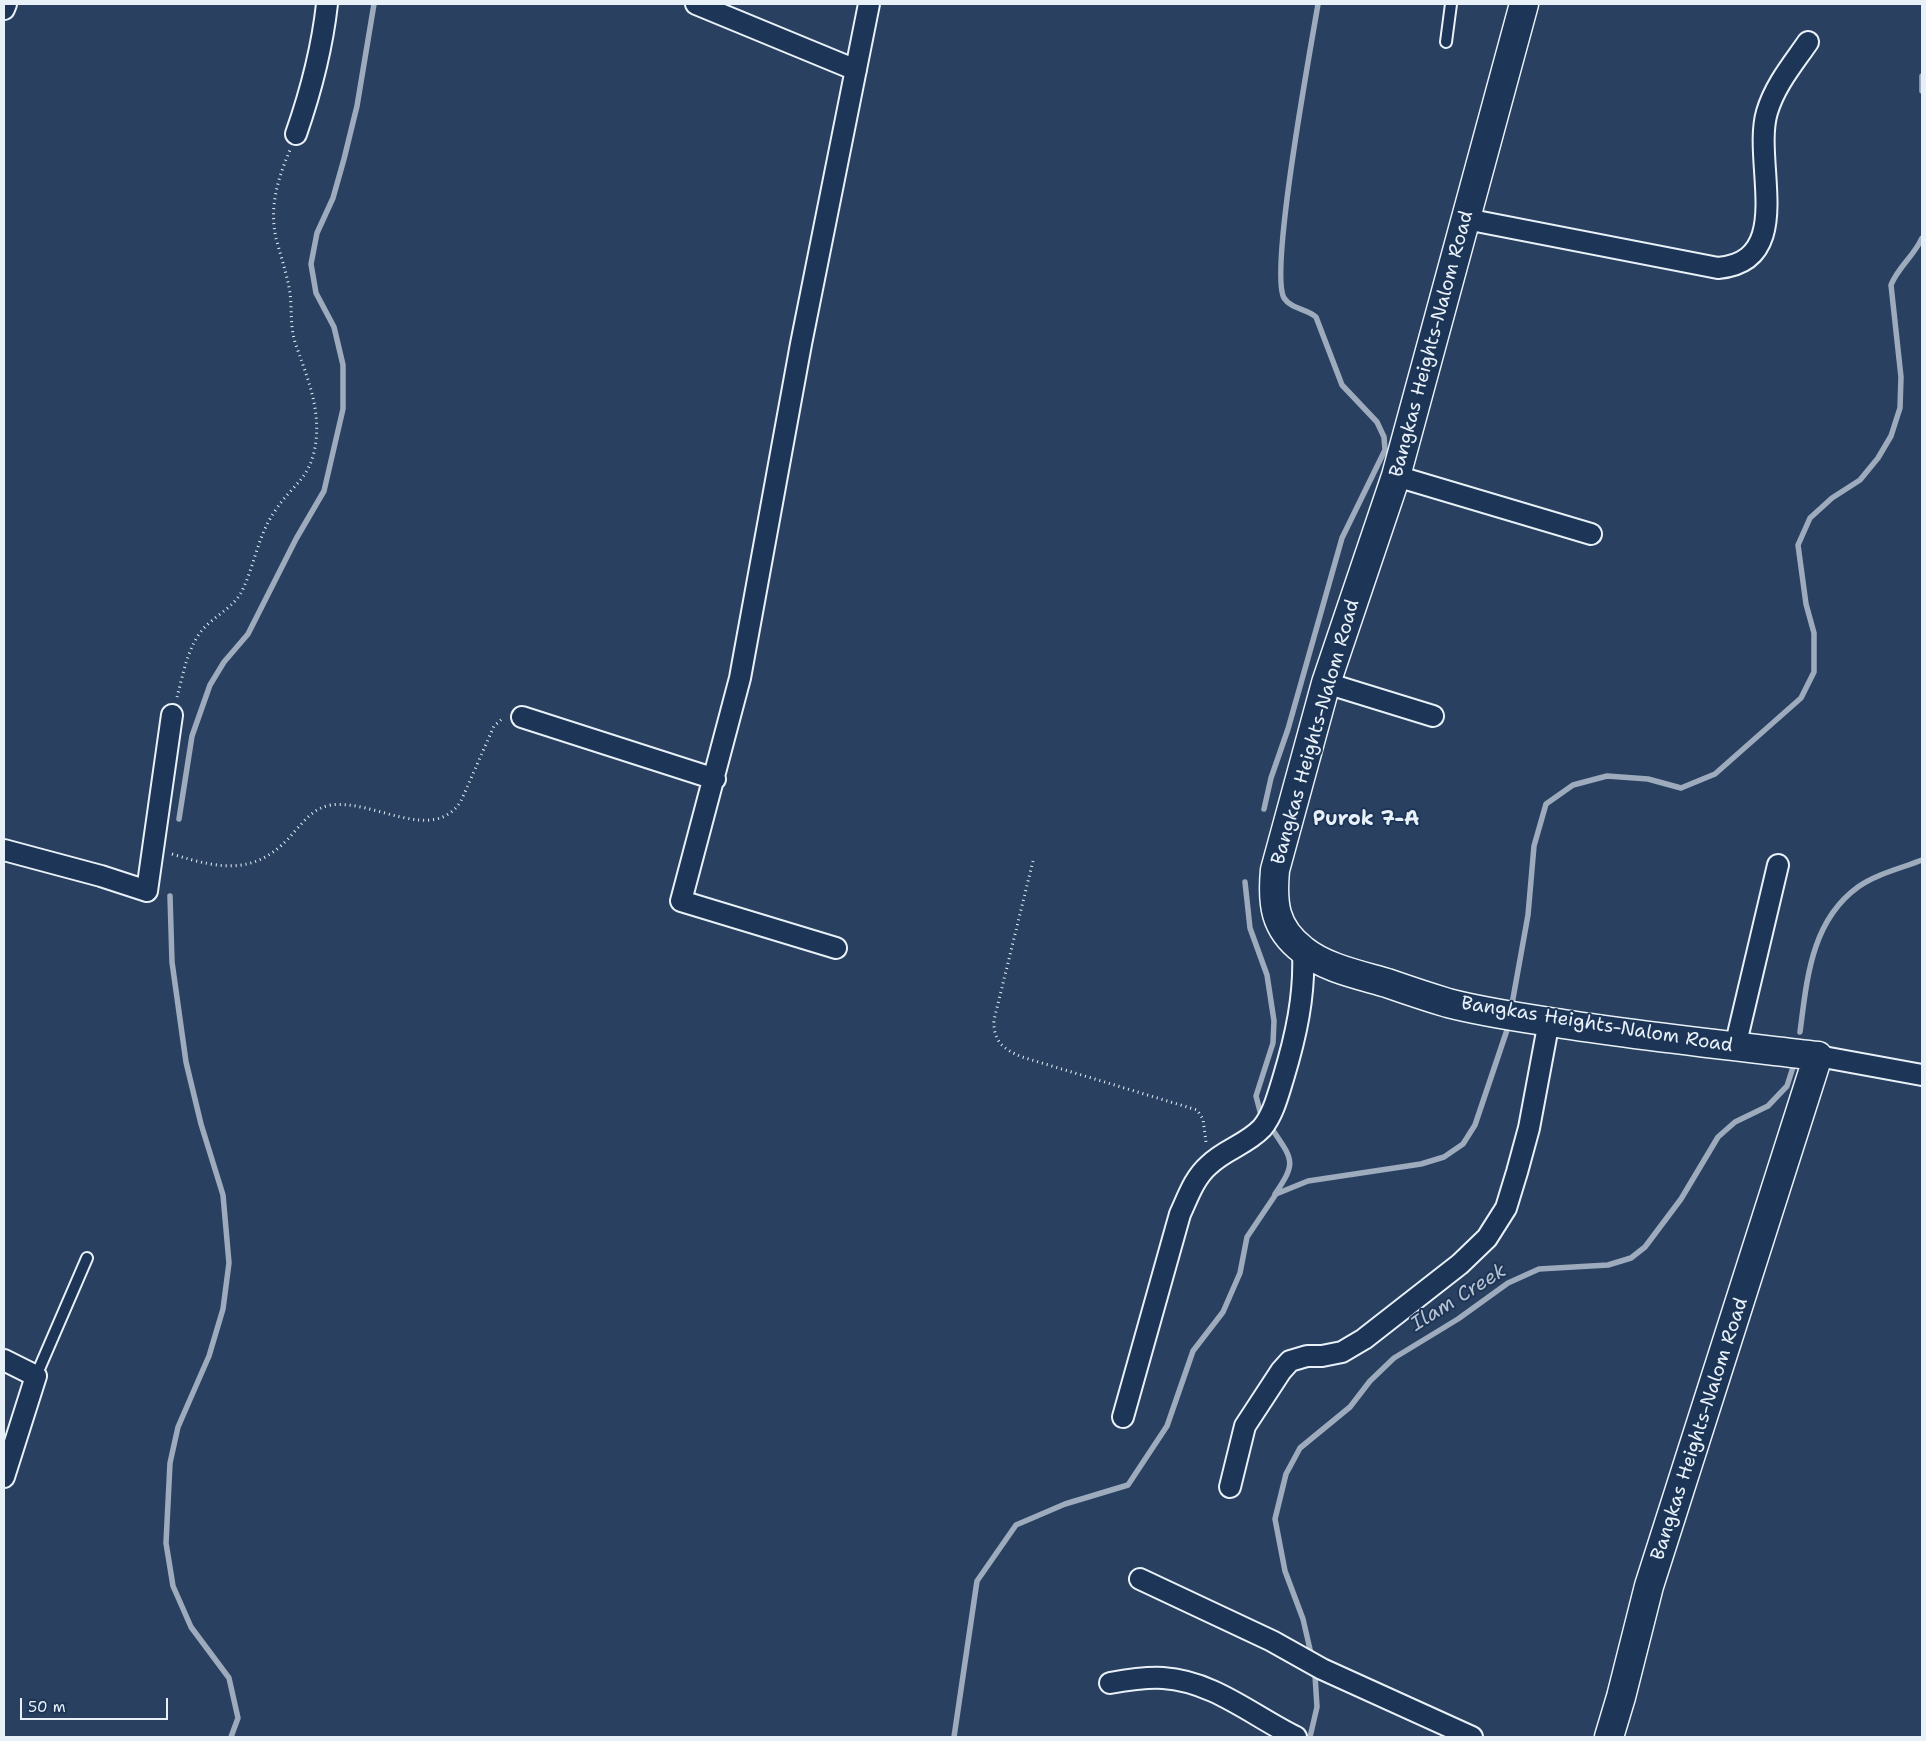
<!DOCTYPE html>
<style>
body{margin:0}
#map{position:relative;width:1926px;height:1741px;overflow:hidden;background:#294061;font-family:"Shantell Sans",sans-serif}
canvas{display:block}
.frame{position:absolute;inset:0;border:5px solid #e8f1f8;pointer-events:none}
.scale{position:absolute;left:20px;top:1698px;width:148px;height:22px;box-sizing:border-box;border:2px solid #e8f1f8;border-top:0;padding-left:6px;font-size:15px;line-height:18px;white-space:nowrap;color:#e8f1f8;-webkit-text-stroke:4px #1d3557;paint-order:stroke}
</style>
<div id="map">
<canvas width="1926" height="1741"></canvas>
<div class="frame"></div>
<div class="scale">50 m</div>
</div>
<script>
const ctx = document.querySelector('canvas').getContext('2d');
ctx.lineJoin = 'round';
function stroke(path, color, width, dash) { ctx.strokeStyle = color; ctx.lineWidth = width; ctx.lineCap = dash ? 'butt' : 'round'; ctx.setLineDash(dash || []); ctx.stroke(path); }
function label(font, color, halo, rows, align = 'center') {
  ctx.font = font + ' "Shantell Sans",sans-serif'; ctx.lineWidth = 4; ctx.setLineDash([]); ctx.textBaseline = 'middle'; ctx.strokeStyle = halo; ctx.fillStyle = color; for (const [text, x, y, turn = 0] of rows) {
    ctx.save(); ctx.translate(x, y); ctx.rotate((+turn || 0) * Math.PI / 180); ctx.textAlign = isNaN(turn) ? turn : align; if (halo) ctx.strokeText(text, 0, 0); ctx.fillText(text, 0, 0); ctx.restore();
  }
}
const stream = new Path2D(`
 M 1922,76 L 1922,91
 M 1264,809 L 1271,778 L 1288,729 L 1342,538 L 1385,450 L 1384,437 L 1377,422 L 1342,385 L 1316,317 C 1307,309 1291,309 1284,298 C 1269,271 1311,47 1318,4
 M 179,819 L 192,736 L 210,685 L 224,662 L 248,634 L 296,539 L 324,491 L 343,409 L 343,365 L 334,327 L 316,293 L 311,264 L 317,233 L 333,198 L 344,159 L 357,106 L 374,4
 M 1245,882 L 1250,928 L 1267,975 L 1274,1021 L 1273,1043 L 1256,1096 L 1261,1115
 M 170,896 L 172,962 L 186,1062 L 201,1124 L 223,1195 L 229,1263 L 223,1309 L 209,1356 L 178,1427 L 170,1463 L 166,1543 L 173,1586 L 191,1627 L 229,1678 L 238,1718 L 231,1737
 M 1512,1004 L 1528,915 L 1534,846 L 1546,804 L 1573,785 L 1607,776 L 1648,779 L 1681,788 L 1715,774 L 1801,698 L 1814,672 L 1814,633 L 1806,604 L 1798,545 L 1810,518 L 1832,498 L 1860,480 L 1878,458 L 1891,436 L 1900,408 L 1901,377 L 1891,285 C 1898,267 1914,256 1922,238
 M 1800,1032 C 1807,979 1811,921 1858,887 C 1876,874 1902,868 1922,860
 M 1272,1129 C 1293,1160 1297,1162 1275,1194
 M 1312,1658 L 1303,1619 L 1285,1571 L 1275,1519 L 1286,1474 L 1300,1448 L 1350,1407 L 1370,1381 L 1394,1358 L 1458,1319 L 1508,1283 L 1539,1269 L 1608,1265 L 1631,1258 L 1645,1247 L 1681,1199 L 1718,1137 L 1735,1122 L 1768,1106 L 1787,1086 L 1795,1061
 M 954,1737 L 977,1581 L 1016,1525 L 1065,1504 L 1128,1485 L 1167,1426 L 1193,1351 L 1223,1312 L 1240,1273 L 1247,1237 L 1276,1194 L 1308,1181 L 1421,1164 L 1444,1157 L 1463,1144 L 1475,1125 L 1508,1027
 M 1310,1737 L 1317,1707 L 1315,1675`);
const path = new Path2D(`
 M 177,697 C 183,675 188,645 204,628 C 216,615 234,607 242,591 C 255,564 258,535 275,511 C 293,483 311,480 316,441 C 320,405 306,375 295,342 C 290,326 292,309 290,293 C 287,274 281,257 276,238 C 269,207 278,178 290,150
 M 172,854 C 223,870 258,876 295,831 C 306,819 314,808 331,805 C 374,799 433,845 461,801 L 494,726 L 502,719
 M 1033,861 L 994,1020 C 993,1041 1003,1049 1022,1057 L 1197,1110 L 1203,1119 L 1206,1142`);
const lane = new Path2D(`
 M 1446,42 L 1451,4
 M 36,1376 L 87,1258`);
const street = new Path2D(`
 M 696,4 L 856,70
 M 4,9 L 6,4
 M 296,134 C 311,91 322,49 327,4
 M 1466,219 L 1718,268 C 1797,261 1752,162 1767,112 C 1775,85 1793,64 1808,42
 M 1396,476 L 1591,534
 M 1326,683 L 1433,716
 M 522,717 L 715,779
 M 4,850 L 101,876 L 147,891 L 172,715
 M 836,948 L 681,901 L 740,678 L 801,344 L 869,4
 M 1735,1047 L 1778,865
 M 1818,1056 L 1922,1075
 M 4,1360 L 36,1376 L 4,1477
 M 1123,1417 L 1180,1214 C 1188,1197 1194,1178 1209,1165 C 1225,1149 1246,1145 1262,1128 C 1273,1115 1278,1095 1283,1079 C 1296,1036 1305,996 1303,951
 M 1230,1487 L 1245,1426 L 1281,1371 L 1290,1361 L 1307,1356 L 1322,1356 L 1342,1352 L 1364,1339 L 1460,1264 L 1487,1238 L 1506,1208 L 1517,1172 L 1529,1128 L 1549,1021
 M 1140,1579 L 1272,1641 L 1322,1669 L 1472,1737
 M 1110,1683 C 1127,1680 1145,1677 1163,1678 C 1213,1681 1253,1716 1296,1737`);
const secondary = new Path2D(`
 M 1524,4 L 1396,476 L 1326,683 L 1275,870 C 1272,903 1274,928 1303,950 C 1325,968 1360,975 1387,983 C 1407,990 1428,997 1448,1003 C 1486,1013 1525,1018 1563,1024 C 1648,1037 1733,1046 1818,1056 L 1649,1586 L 1621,1697 L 1609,1737`);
const streetNames = [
 ["Bangkas Heights-Nalom Road",1432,344,-75],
 ["Bangkas Heights-Nalom Road",1316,732,-74],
 ["Bangkas Heights-Nalom Road",1597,1025,9],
 ["Bangkas Heights-Nalom Road",1700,1429,-72]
];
const neighbourhoodNames = [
 ["Purok 7-A",1366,820]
];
const waterNames = [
 ["Ilam Creek",1459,1298,-32]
];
stroke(stream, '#9dabbd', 5.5);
stroke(lane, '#e8f1f8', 14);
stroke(street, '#e8f1f8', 24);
stroke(secondary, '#e8f1f8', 31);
stroke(path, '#e8f1f8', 3, [1, 4]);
stroke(lane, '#1d3557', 10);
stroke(street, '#1d3557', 20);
stroke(secondary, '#1d3557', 28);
label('19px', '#e8f1f8', '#1d3557', streetNames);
label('bold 20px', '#e8f1f8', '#1d3557', neighbourhoodNames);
label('italic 20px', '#b6c2d0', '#1d3557', waterNames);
</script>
